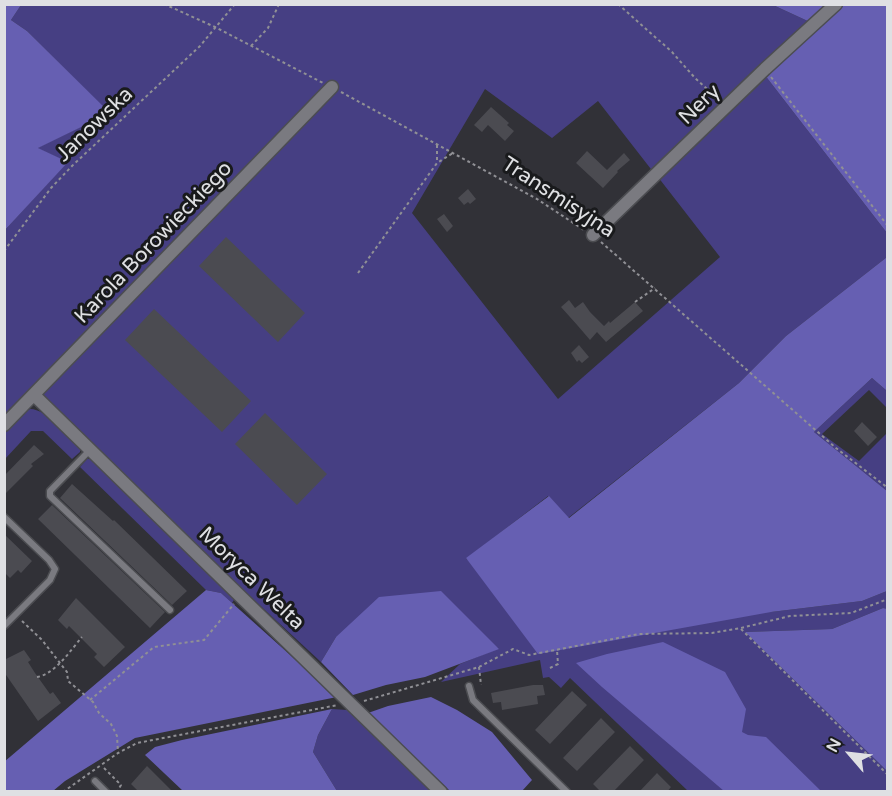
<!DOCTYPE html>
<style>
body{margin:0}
#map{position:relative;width:892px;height:796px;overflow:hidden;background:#313137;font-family:"Varela Round",sans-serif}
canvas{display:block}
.frame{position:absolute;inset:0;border:6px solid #dfe0e3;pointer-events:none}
.north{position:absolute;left:820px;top:724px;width:60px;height:60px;-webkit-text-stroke:4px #191a1c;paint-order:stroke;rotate:298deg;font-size:16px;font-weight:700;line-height:24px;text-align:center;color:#dfe0e3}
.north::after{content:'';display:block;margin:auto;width:21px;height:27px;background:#dfe0e3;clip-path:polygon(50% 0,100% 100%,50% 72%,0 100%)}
</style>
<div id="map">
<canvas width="892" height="796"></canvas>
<div class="frame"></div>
<div class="north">N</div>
</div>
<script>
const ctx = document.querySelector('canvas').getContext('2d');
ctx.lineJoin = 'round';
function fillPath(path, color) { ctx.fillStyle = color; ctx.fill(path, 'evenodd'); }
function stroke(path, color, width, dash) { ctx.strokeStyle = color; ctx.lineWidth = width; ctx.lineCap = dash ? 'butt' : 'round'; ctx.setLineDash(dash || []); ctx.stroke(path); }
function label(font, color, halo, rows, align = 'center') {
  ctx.font = font + ' "Varela Round",sans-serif'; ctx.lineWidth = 6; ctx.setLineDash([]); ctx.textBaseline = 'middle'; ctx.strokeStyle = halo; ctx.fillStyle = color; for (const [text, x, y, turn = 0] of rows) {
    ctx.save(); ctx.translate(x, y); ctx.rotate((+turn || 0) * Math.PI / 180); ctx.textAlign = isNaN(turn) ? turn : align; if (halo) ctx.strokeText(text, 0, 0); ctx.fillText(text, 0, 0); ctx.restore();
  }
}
const green = new Path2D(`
 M 21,5 L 773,5 L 812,23 L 654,173 L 598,101 L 552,138 L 485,89 L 412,213 L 558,399 L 720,257 L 658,177 L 764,74 L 887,233 L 887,257 L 786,336 L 739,383 L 568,518 L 548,496 L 466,559 L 771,612 L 862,601 L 887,591 L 887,609 L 883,608 L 832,629 L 745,632 L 887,771 L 887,791 L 688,791 L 570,678 L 561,688 L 549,677 L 543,678 L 540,660 L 441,682 L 460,664 L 499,648 L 336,637 L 321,662 L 214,563 L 37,390 L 5,417 L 5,230 L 67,162 L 37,148 L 109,113 L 27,31 L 11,20 Z
 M 872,378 L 887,391 L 887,408 L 869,390 L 822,434 L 859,461 L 887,433 L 887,491 L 814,432 Z
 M 30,409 C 47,409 67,435 80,447 L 80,452 L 72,459 L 43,431 L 31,431 L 5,459 L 5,433 L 25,412 Z
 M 87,459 L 92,459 L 235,598 L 232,603 L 221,593 L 206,590 L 80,467 Z
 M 332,709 L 347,710 L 433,791 L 337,791 L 313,752 L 318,735 Z`);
const forest = new Path2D(`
 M 5,4 L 21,5 L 11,20 L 27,31 L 110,113 L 38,148 L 68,162 L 5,230 Z
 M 773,5 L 832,5 L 812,23 Z
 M 841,5 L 887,5 L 887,233 L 764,74 Z
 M 887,257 L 887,391 L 872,378 L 814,432 L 887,491 L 887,591 L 862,601 L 771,612 L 538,654 L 466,558 L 549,496 L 569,518 L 739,383 L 786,336 Z
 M 206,590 L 221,593 L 337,697 L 135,738 L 65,781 L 53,791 L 5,791 L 4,762 Z
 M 441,591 L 499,649 L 425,677 L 386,685 L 353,695 L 321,662 L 336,637 L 379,597 Z
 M 883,608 L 888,609 L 887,771 L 745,632 L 832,629 Z
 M 663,642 L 725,672 L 746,709 L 742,732 L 748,735 L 766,737 L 821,791 L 724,791 L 602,687 L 576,663 L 607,654 Z
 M 431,697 L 457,710 L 492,732 L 532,780 L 522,791 L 450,791 L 368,713 L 388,706 Z
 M 332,709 L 318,735 L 313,752 L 337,791 L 183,791 L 145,755 L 155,747 L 182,740 Z`);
const building = new Path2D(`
 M 491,107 L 509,123 L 507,125 L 514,131 L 505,141 L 488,125 L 482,132 L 474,125 Z
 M 587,151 L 607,170 L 624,153 L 630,160 L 617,171 L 618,172 L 603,188 L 576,163 Z
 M 468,189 L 476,199 L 470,204 L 468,202 L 464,205 L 458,198 Z
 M 444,214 L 453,226 L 447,232 L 437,219 Z
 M 226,237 L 305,313 L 278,342 L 199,266 Z
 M 569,300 L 575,308 L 583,302 L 590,312 L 604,326 L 609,321 L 610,323 L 635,302 L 643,311 L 606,342 L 597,332 L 590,340 L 578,326 L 561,307 Z
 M 154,309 L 251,401 L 222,432 L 125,340 Z
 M 579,345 L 589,357 L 582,363 L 579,360 L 577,362 L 571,353 Z
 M 265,413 L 327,474 L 297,505 L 235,444 Z
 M 862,422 L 877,437 L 868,446 L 854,431 Z
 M 34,445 L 44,454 L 31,464 L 33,466 L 4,495 L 4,476 Z
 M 72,484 L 113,521 L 114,520 L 187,591 L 172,605 L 60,498 Z
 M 52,505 L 165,612 L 150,628 L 38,519 Z
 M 4,534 L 32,561 L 21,573 L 18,570 L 10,578 L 4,572 Z
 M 76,598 L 125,647 L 104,667 L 94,657 L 97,654 L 69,626 L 67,629 L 58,620 Z
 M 24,650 L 31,660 L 28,662 L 35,673 L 50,694 L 53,692 L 61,703 L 38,721 L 4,672 L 4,660 Z
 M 533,685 L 543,685 L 545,695 L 537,696 L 538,704 L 502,710 L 501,702 L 493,703 L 491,693 Z
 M 572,691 L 587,705 L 550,744 L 535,730 Z
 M 601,718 L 615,732 L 577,771 L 563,758 Z
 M 630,746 L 644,760 L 613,792 L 601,792 L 593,784 Z
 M 147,766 L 173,792 L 139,792 L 131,784 Z
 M 657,773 L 671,787 L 667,792 L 639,792 Z`);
const path = new Path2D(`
 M 164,4 L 215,27 L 323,83
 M 618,4 L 672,52 L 695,78 L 718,99
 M 251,46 L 268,28 L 279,4
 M 771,77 L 888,226
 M 341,92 L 537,199 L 584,230
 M 437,145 L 437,163
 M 601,242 L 836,448 L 888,488
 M 4,251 L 51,188 L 72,166 L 200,46 L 235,4
 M 358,273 L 437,163 L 453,153
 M 635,302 L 655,288
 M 22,621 L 42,640 L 67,672 L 68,681 L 93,702 L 99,713 L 111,724 L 117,736 L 118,752
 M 741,629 L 888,775
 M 479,667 L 481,685
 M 550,668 L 558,664 L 557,650
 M 37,677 C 55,674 70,651 82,637
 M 90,700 L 154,647 L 204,640 L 234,604
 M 364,701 L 479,667 L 513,649 L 529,655 L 639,634 L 712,633 L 741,628 L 790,616 L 851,613 L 888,599
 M 104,768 L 121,785 L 117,792
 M 63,792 L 118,753 L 137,743 L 338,705`);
const lane = new Path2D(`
 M 90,450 L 50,491 L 50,496 L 170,610
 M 4,517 L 49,560 L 55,569 L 50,580 L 4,626
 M 469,686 L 473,700 L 567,792
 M 95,781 L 106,792`);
const street = new Path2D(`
 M 593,235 L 765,69 L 836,4
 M 34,395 L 441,792
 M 4,425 L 332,87`);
const streetNames = [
 ["Nery",700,105,-44],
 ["Janowska",95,125,-44],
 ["Transmisyjna",558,198,33],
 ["Karola Borowieckiego",154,243,-46],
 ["Moryca Welta",251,579,44]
];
fillPath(green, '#463f83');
fillPath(forest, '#665fb2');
fillPath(building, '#4b4b51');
stroke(lane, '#4c4d51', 9);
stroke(street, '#4c4d51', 15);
stroke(path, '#909095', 2, [3, 3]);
stroke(lane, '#7a7a80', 6);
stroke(street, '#7a7a80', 12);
label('21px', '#dfe0e3', '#191a1c', streetNames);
</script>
